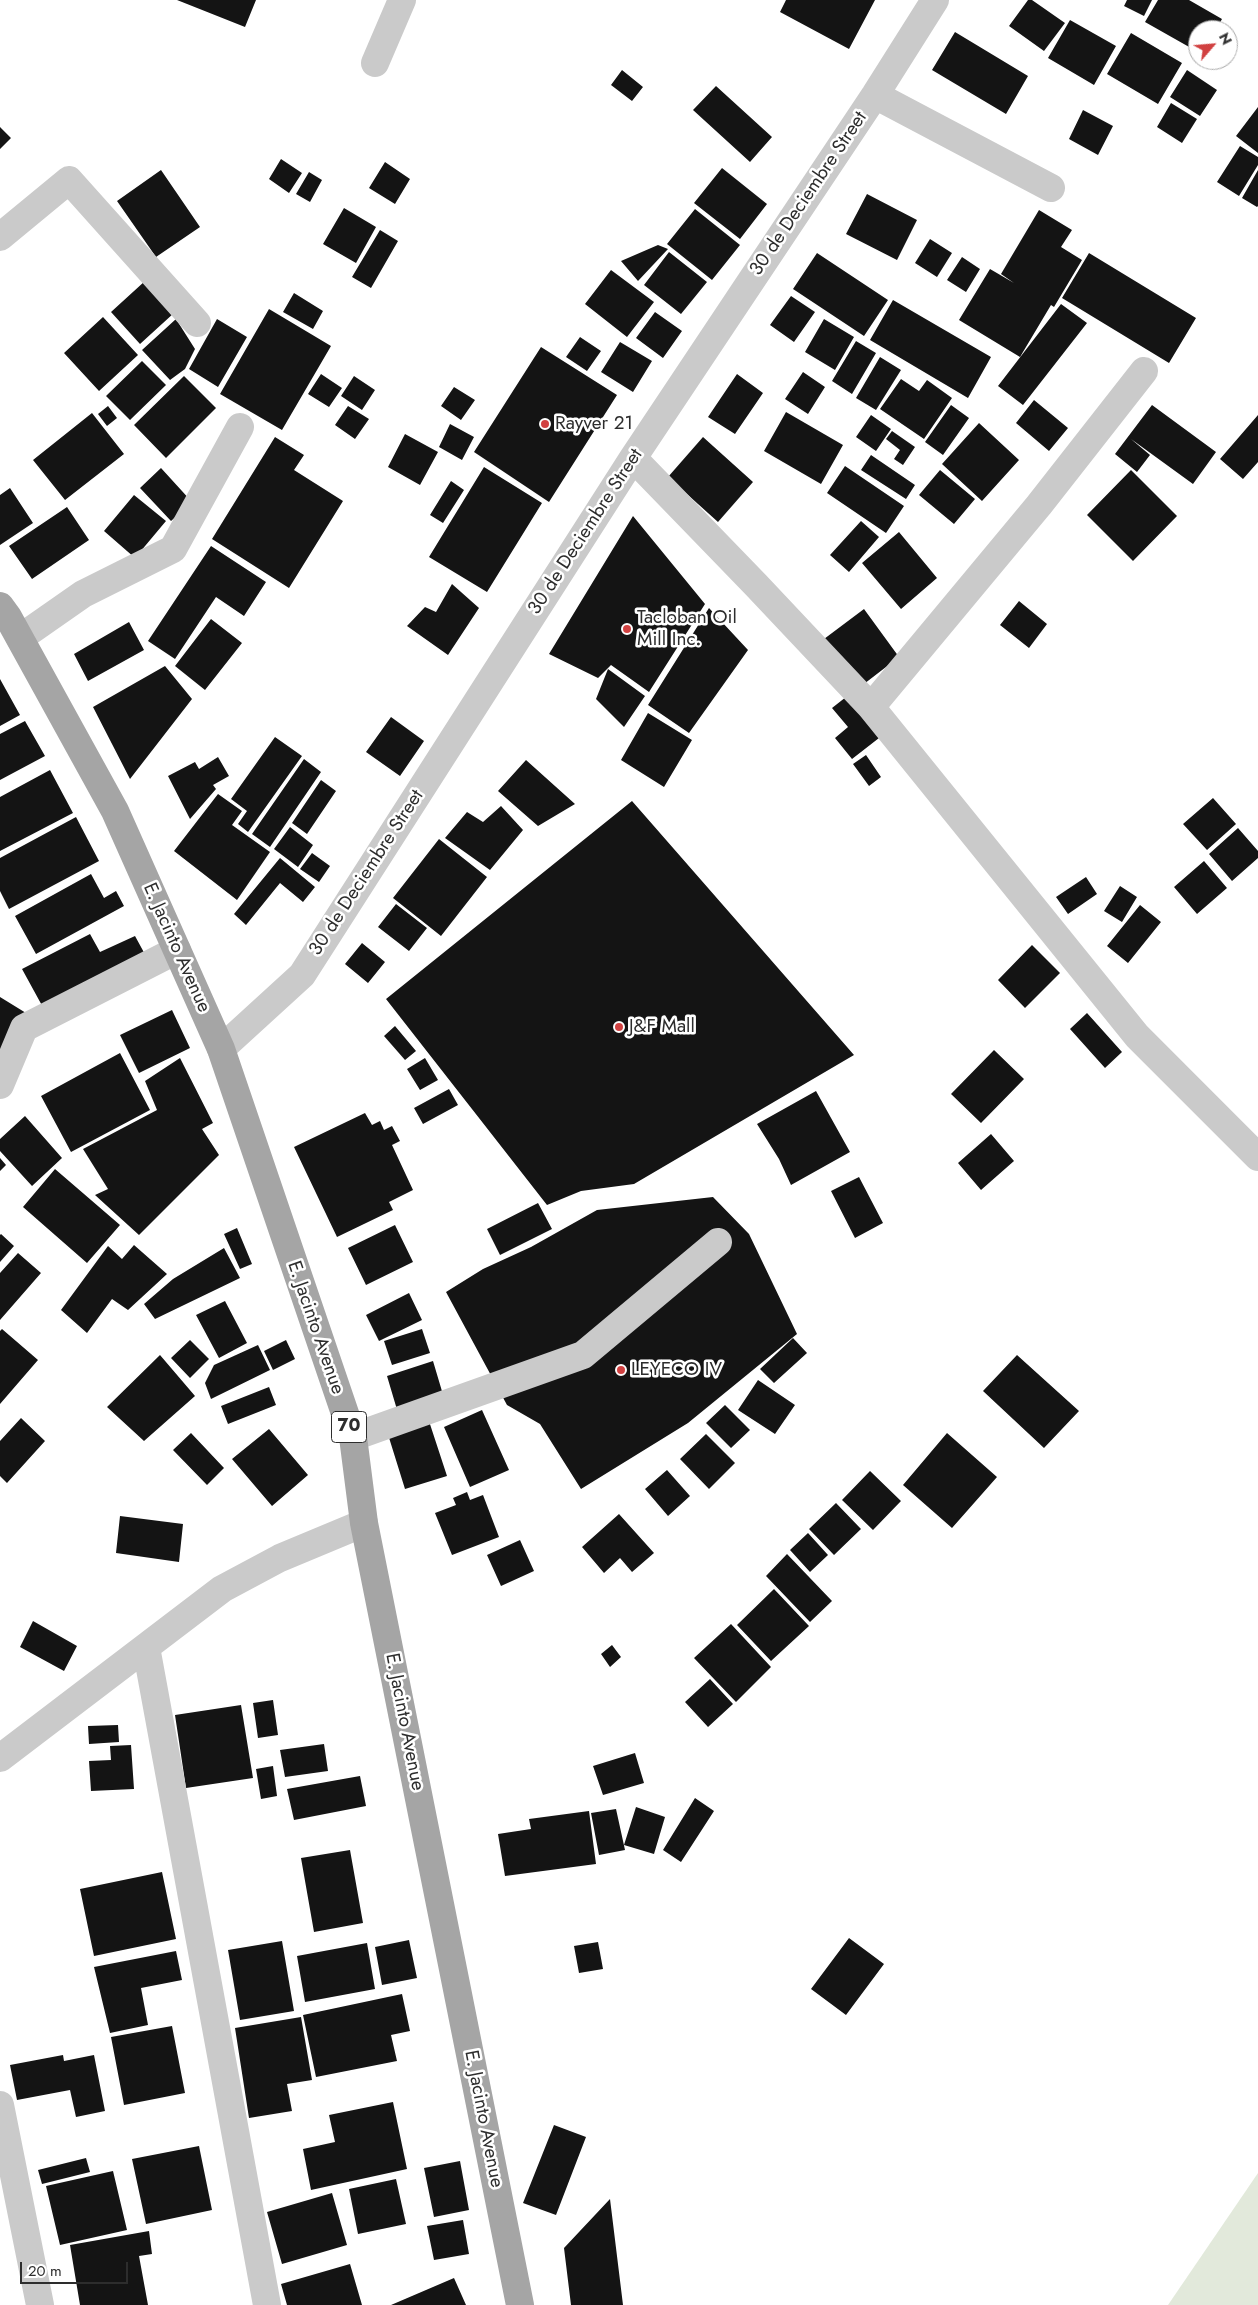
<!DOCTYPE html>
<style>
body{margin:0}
#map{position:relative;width:1258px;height:2305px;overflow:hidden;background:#fff;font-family:Jost,sans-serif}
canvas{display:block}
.north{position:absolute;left:1188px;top:20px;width:50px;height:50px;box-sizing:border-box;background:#fff;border:1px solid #ababab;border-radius:50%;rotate:63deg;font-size:14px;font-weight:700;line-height:20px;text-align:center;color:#2d2d2d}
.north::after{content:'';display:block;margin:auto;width:18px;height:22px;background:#d14141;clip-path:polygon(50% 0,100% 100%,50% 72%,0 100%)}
.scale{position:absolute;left:20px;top:2262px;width:108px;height:22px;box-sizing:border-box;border:2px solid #2d2d2d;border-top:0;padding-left:6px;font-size:15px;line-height:18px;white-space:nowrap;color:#2d2d2d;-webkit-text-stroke:4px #fff;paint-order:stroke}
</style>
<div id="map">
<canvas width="1258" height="2305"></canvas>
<div class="north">N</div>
<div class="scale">20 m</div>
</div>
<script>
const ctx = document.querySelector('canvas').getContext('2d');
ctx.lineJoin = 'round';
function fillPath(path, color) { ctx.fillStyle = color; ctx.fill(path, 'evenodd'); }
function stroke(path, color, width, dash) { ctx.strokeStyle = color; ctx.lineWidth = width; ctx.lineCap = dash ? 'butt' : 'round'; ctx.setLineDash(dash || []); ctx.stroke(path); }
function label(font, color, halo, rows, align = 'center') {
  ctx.font = font + ' Jost,sans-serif'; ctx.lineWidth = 5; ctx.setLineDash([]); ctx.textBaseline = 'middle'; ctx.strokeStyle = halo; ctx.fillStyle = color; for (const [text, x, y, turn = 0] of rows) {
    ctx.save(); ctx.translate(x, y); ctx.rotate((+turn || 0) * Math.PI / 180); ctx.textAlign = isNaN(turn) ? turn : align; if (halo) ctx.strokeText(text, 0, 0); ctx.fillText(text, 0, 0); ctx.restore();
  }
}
const green = new Path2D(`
 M 1258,2173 L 1258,2305 L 1168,2305 Z`);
const building = new Path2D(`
 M 177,0 L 256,0 L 245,27 Z
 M 786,0 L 875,0 L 849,49 L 780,12 Z
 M 1028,0 L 1032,0 L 1065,23 L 1044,51 L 1009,26 Z
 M 1127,0 L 1152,0 L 1144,16 L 1124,6 Z
 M 1158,0 L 1189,0 L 1222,19 L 1216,30 L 1198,30 L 1198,52 L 1145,22 Z
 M 1070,20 L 1116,46 L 1094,85 L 1048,58 Z
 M 955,32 L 1028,76 L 1006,114 L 932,70 Z
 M 1131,33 L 1182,63 L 1158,104 L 1107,74 Z
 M 622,70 L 643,87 L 632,101 L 611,85 Z
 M 1187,70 L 1217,90 L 1200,116 L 1170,97 Z
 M 716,86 L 772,137 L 750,162 L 693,110 Z
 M 1171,103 L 1197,119 L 1182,143 L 1157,127 Z
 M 1258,107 L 1258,153 L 1236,136 Z
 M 1083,110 L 1113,126 L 1098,155 L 1069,139 Z
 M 0,127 L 11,138 L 0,149 Z
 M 1240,146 L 1258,157 L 1258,165 L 1239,196 L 1217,182 Z
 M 281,159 L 302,173 L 289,193 L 269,179 Z
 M 385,162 L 410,179 L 395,204 L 369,188 Z
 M 722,168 L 767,204 L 740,239 L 694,203 Z
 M 161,170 L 200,227 L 156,257 L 117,201 Z
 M 1258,170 L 1258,206 L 1257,207 L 1242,198 Z
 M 309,172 L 322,180 L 310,202 L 296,194 Z
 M 867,194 L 917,220 L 897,260 L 846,234 Z
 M 344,208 L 376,227 L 356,263 L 323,244 Z
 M 695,209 L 740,245 L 712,280 L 667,244 Z
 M 1039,210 L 1072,230 L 1061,247 L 1082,260 L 1054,307 L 1051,305 L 1020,357 L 959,320 L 990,269 L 1014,283 L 1001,274 Z
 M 380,230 L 398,241 L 371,288 L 352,277 Z
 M 930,239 L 952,253 L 937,277 L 915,263 Z
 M 658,245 L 668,249 L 638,281 L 621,261 Z
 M 669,252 L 707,282 L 681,314 L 644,285 Z
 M 817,253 L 888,300 L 864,336 L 793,289 Z
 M 1089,253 L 1196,318 L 1169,363 L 1062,298 Z
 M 962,257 L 980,269 L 966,292 L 947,280 Z
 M 611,270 L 654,302 L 627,337 L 585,304 Z
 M 145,281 L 174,313 L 140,344 L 111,312 Z
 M 294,293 L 323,311 L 313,329 L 283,312 Z
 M 791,296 L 815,312 L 794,342 L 770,325 Z
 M 893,300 L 991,357 L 968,398 L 870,340 Z
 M 1061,304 L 1087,323 L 1023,405 L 998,386 Z
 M 269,309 L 331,346 L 282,430 L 220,394 Z
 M 655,312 L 682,331 L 663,358 L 636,338 Z
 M 103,317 L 138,355 L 99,391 L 64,353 Z
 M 176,319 L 195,349 L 185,369 L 170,380 L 142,350 Z
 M 217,319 L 247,337 L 218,387 L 189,369 Z
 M 824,319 L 854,337 L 835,370 L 805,352 Z
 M 580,337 L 601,351 L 587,371 L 566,357 Z
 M 856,341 L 876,353 L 852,394 L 832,381 Z
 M 620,342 L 652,361 L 633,392 L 601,372 Z
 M 541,347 L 617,395 L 549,502 L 474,452 Z
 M 880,357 L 901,370 L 876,410 L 856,398 Z
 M 142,361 L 166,385 L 130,420 L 106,396 Z
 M 803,372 L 825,387 L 808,414 L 785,399 Z
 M 321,374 L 342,388 L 329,407 L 308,394 Z
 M 737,374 L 763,393 L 735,434 L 708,417 Z
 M 184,376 L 216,408 L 166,458 L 134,425 Z
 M 354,376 L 375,390 L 362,410 L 341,396 Z
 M 901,379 L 919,391 L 927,380 L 952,398 L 924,439 L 880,409 Z
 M 454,387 L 475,400 L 461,420 L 441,406 Z
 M 1034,400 L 1068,428 L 1049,451 L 1016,423 Z
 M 951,405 L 969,418 L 943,455 L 925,442 Z
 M 1152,405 L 1216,452 L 1193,484 L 1131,439 L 1150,455 L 1137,472 L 1115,454 Z
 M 108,406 L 117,418 L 107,426 L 98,414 Z
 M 348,406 L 369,419 L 355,439 L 335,425 Z
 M 786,412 L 843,445 L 821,484 L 764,451 Z
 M 92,413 L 124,454 L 65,500 L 33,460 Z
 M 871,415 L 891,429 L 876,451 L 856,437 Z
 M 1258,415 L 1258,462 L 1243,479 L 1220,459 Z
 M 979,423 L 1019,460 L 982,501 L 942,464 Z
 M 450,424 L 474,437 L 462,460 L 439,447 Z
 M 892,431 L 915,447 L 903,465 L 894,459 L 900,450 L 886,439 Z
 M 405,434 L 438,452 L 420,485 L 388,467 Z
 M 275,437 L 304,455 L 294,470 L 343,501 L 289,588 L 212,539 Z
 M 703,437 L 753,482 L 718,522 L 668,477 Z
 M 871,455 L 915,485 L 906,499 L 861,470 Z
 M 845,466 L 904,506 L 886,533 L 827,493 Z
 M 484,467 L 542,503 L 487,592 L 429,557 Z
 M 161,468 L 192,502 L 171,521 L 140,488 Z
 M 940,470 L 975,499 L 954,524 L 919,495 Z
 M 1131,470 L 1177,516 L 1133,561 L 1087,515 Z
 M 451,481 L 464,490 L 443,523 L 430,515 Z
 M 10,488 L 33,523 L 0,545 L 0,495 Z
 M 134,495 L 166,521 L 135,558 L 104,531 Z
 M 67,507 L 89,540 L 32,579 L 9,546 Z
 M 633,516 L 705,604 L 649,692 L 611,665 L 598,678 L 549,654 Z
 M 861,521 L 879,537 L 849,572 L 830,555 Z
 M 899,532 L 937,578 L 901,609 L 862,563 Z
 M 211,546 L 266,582 L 244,616 L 216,597 L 175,659 L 148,641 Z
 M 452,584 L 479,608 L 448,655 L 407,626 L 425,607 L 436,612 Z
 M 1019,601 L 1047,624 L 1029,648 L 1000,625 Z
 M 709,608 L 748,650 L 689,733 L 648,705 Z
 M 864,609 L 899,657 L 860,687 L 824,639 Z
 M 211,619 L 242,643 L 205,690 L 175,666 Z
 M 129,622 L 144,650 L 88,681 L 74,654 Z
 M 165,666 L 192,699 L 130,779 L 93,707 Z
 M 608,669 L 645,696 L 624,727 L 596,699 Z
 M 0,679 L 20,715 L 0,726 Z
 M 846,697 L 879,738 L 852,759 L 835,738 L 848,727 L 832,708 Z
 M 648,713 L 692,740 L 664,787 L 621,760 Z
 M 391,717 L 424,741 L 400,776 L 366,752 Z
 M 25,721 L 45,756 L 0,780 L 0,734 Z
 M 275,737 L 302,756 L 248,832 L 238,824 L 247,811 L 231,799 Z
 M 866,755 L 881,777 L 869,786 L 853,764 Z
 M 218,757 L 229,776 L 213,785 L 216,789 L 190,819 L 168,776 L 195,762 L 199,769 Z
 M 304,759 L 321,772 L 270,847 L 252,834 Z
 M 526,760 L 575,804 L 538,826 L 498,791 Z
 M 50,770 L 73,813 L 0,851 L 0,797 Z
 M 321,780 L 336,791 L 307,834 L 292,823 Z
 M 218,794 L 242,811 L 232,825 L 270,852 L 237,900 L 174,851 Z
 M 1213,798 L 1236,824 L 1207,850 L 1183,824 Z
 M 632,801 L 854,1055 L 634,1184 L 581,1191 L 547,1205 L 386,999 Z
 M 501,806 L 523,830 L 490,870 L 445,838 L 467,812 L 483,822 Z
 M 76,817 L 99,861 L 9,909 L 0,891 L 0,858 Z
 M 290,827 L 313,845 L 298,867 L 274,849 Z
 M 1238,828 L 1258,851 L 1258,858 L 1232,881 L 1209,854 Z
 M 439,839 L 487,877 L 441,936 L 393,898 Z
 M 312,853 L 330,866 L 319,882 L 300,869 Z
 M 280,858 L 315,887 L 303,902 L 280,883 L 246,925 L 234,914 Z
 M 1204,861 L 1227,888 L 1197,914 L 1174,887 Z
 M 91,874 L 104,898 L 116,891 L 124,906 L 36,954 L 15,916 Z
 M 1086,877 L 1097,894 L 1068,914 L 1056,897 Z
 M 1120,886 L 1137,897 L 1122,922 L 1104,911 Z
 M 396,904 L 427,928 L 409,951 L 378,927 Z
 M 1140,905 L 1161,922 L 1128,963 L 1107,946 Z
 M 90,934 L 100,952 L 135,936 L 147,958 L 45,1011 L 22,969 Z
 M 362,943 L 385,962 L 368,983 L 345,964 Z
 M 1032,945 L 1060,973 L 1025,1008 L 998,980 Z
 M 0,997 L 26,1013 L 0,1055 Z
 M 172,1010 L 190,1048 L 139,1073 L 120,1035 Z
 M 1087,1013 L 1122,1052 L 1105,1068 L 1070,1029 Z
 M 395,1026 L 416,1051 L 405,1060 L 384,1036 Z
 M 994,1050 L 1024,1079 L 981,1123 L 951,1094 Z
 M 120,1053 L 150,1110 L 71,1152 L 41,1096 Z
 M 180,1058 L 213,1123 L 202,1129 L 219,1155 L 139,1235 L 95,1195 L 108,1189 L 83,1149 L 157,1110 L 145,1081 Z
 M 425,1058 L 438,1080 L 420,1090 L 407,1069 Z
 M 449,1089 L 458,1105 L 423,1124 L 414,1108 Z
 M 816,1091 L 850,1152 L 791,1185 L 779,1159 L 757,1124 Z
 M 365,1113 L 372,1125 L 380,1121 L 384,1130 L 392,1126 L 400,1141 L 392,1145 L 413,1190 L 389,1202 L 393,1210 L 337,1237 L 294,1147 Z
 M 25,1116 L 62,1158 L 32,1186 L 0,1151 L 0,1139 Z
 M 991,1134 L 1014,1161 L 981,1190 L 958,1163 Z
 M 0,1158 L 6,1165 L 0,1171 Z
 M 55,1169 L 120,1225 L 87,1263 L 23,1207 Z
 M 859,1177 L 883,1223 L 855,1238 L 831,1191 Z
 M 713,1197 L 749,1234 L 797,1334 L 688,1423 L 581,1489 L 540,1424 L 507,1405 L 446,1292 L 483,1269 L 531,1247 L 597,1210 Z
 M 538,1203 L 552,1229 L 500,1255 L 487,1229 Z
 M 395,1225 L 413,1262 L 366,1285 L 348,1248 Z
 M 237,1228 L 252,1264 L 240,1269 L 224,1234 Z
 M 1,1234 L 14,1246 L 0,1262 L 0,1235 Z
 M 134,1245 L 167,1274 L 128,1310 L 112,1299 L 87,1333 L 61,1310 L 108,1246 L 122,1259 Z
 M 224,1248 L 240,1278 L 155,1319 L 144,1304 L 173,1279 Z
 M 18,1253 L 41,1273 L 0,1320 L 0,1273 Z
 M 409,1293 L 422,1320 L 379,1341 L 366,1315 Z
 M 225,1301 L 247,1343 L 219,1358 L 196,1315 Z
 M 2,1329 L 38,1360 L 0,1404 L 0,1331 Z
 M 422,1329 L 430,1353 L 392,1365 L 384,1341 Z
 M 793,1338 L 807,1353 L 774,1383 L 760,1369 Z
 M 190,1340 L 209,1359 L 190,1378 L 171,1358 Z
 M 286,1340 L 295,1359 L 273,1370 L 264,1351 Z
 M 258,1345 L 270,1370 L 211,1399 L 205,1383 L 214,1365 Z
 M 160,1355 L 195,1396 L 144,1441 L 107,1407 Z
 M 1017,1355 L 1079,1411 L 1044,1448 L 983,1391 Z
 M 433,1361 L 444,1398 L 398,1413 L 387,1376 Z
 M 758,1380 L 795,1405 L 775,1434 L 738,1410 Z
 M 269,1387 L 276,1405 L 228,1424 L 221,1406 Z
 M 725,1405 L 750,1430 L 731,1448 L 706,1423 Z
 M 482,1410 L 509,1470 L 470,1487 L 444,1427 Z
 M 427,1415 L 447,1476 L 405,1489 L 386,1428 Z
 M 21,1418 L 45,1441 L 7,1483 L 0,1476 L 0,1441 Z
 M 269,1429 L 308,1475 L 272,1506 L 232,1459 Z
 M 191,1433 L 224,1468 L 207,1485 L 173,1450 Z
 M 947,1433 L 997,1477 L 952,1528 L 903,1485 Z
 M 706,1434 L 735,1463 L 709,1489 L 680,1459 Z
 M 667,1470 L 690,1496 L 668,1516 L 645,1489 Z
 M 870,1471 L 901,1501 L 873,1530 L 842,1500 Z
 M 467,1492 L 470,1500 L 483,1495 L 499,1537 L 452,1555 L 435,1513 L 456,1505 L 453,1498 Z
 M 836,1503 L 861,1529 L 834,1555 L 809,1529 Z
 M 619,1514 L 654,1553 L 632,1572 L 620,1558 L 604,1573 L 582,1547 Z
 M 120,1516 L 183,1524 L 179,1562 L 116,1553 Z
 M 808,1533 L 828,1555 L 810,1572 L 790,1550 Z
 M 520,1540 L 534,1571 L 501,1586 L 487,1555 Z
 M 787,1554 L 832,1601 L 810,1622 L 766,1576 Z
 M 774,1589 L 809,1626 L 771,1661 L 737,1625 Z
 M 33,1621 L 77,1646 L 64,1671 L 20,1647 Z
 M 731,1624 L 771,1667 L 736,1702 L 694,1658 Z
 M 612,1645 L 621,1657 L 610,1667 L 601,1654 Z
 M 710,1679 L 733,1704 L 708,1727 L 685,1702 Z
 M 273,1700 L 278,1735 L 258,1738 L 253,1703 Z
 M 241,1705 L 253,1778 L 186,1788 L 175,1715 Z
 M 118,1725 L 119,1742 L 89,1744 L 88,1726 Z
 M 324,1744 L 328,1771 L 285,1777 L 280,1750 Z
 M 131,1745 L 134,1789 L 91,1791 L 89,1761 L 111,1760 L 110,1746 Z
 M 635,1753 L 644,1783 L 603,1795 L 593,1766 Z
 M 273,1766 L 277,1796 L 261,1799 L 256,1769 Z
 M 360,1776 L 366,1806 L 294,1820 L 287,1789 Z
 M 695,1798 L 714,1811 L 681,1862 L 663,1850 Z
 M 636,1807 L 665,1817 L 654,1854 L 624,1845 Z
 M 616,1809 L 625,1850 L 599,1855 L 591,1813 Z
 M 589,1811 L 596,1864 L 505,1876 L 498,1834 L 531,1829 L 529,1819 Z
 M 350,1850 L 363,1923 L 314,1932 L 301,1858 Z
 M 162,1872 L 176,1939 L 94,1956 L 80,1889 Z
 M 849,1938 L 884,1964 L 846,2015 L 811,1989 Z
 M 409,1940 L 417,1978 L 382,1985 L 375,1947 Z
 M 282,1941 L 294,2011 L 240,2020 L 228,1950 Z
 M 598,1942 L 603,1969 L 579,1973 L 574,1946 Z
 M 367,1943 L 375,1989 L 305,2002 L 297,1956 Z
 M 176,1951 L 182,1980 L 141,1988 L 148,2025 L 110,2033 L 94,1967 Z
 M 402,1994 L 410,2031 L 391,2035 L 397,2061 L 316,2077 L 303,2015 Z
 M 301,2017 L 312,2080 L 287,2084 L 292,2111 L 249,2118 L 235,2028 Z
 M 172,2026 L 185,2093 L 124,2105 L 111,2037 Z
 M 63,2055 L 64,2061 L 94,2055 L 105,2111 L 76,2117 L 70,2090 L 17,2100 L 10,2065 Z
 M 393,2102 L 407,2169 L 311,2190 L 303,2149 L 335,2142 L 329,2115 Z
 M 554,2125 L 586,2137 L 556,2215 L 523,2203 Z
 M 199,2146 L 212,2210 L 146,2224 L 132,2159 Z
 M 86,2158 L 90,2172 L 42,2184 L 38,2170 Z
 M 460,2161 L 469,2210 L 434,2217 L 424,2168 Z
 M 113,2171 L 127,2230 L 60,2245 L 46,2186 Z
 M 396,2179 L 406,2224 L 358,2234 L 349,2189 Z
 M 332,2193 L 347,2245 L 282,2264 L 267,2212 Z
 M 610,2199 L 623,2305 L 571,2305 L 564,2248 Z
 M 463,2220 L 469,2254 L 434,2260 L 427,2226 Z
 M 149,2231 L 152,2254 L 139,2256 L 148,2305 L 80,2305 L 70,2245 Z
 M 350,2264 L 362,2305 L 287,2305 L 281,2284 Z
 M 454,2278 L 466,2305 L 391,2305 Z`);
const minor = new Path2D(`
 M 375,63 L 402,0
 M 875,95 L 1051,188
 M 0,237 L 69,180 L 197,323
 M 633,458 L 756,585 L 871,707 L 1137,1036 L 1258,1157
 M 20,638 L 83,594 L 173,549 L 240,427
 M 871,707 L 1039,505 L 1144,371
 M 221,1049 L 302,975 L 633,458 L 875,95 L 935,0
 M 0,1085 L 24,1028 L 177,950
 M 353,1437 L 583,1355 L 718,1242
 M 146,1647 L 267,2305
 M 0,1758 L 222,1589 L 280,1558 L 364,1523
 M 0,2105 L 40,2305`);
const major = new Path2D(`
 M 0,606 L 8,617 L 115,811 L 221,1049 L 353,1437 L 364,1523 L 520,2305`);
const markers = [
 [545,424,5,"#d14141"],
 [627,629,5,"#d14141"],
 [619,1027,5,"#d14141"],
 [621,1370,5,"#d14141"]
];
const shields = [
 [349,1427,35]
];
const shieldNames = [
 ["70",349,1427]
];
const streetNames = [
 ["30 de Deciembre Street",809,194,-56],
 ["30 de Deciembre Street",586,532,-57],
 ["30 de Deciembre Street",367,873,-57],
 ["E. Jacinto Avenue",176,948,66],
 ["E. Jacinto Avenue",315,1328,71],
 ["E. Jacinto Avenue",404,1722,79],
 ["E. Jacinto Avenue",483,2119,79]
];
const poiNames = [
 ["Rayver 21",555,424],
 ["Tacloban Oil",637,618],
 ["Mill Inc.",637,640],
 ["J&F Mall",629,1027],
 ["LEYECO IV",631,1370]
];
fillPath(green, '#e2e9db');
fillPath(building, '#141414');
stroke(minor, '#cacaca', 28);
stroke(major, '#a5a5a5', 28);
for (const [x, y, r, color] of markers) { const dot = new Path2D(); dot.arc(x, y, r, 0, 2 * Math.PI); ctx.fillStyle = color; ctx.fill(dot); stroke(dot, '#fff', 2); }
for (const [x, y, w] of shields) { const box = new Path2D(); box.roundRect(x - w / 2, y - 15.5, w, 31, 4); ctx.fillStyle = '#fff'; ctx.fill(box); stroke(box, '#2d2d2d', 1); }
label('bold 18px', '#2d2d2d', null, shieldNames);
label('19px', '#2d2d2d', '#fff', streetNames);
label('19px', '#2d2d2d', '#fff', poiNames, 'left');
</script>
